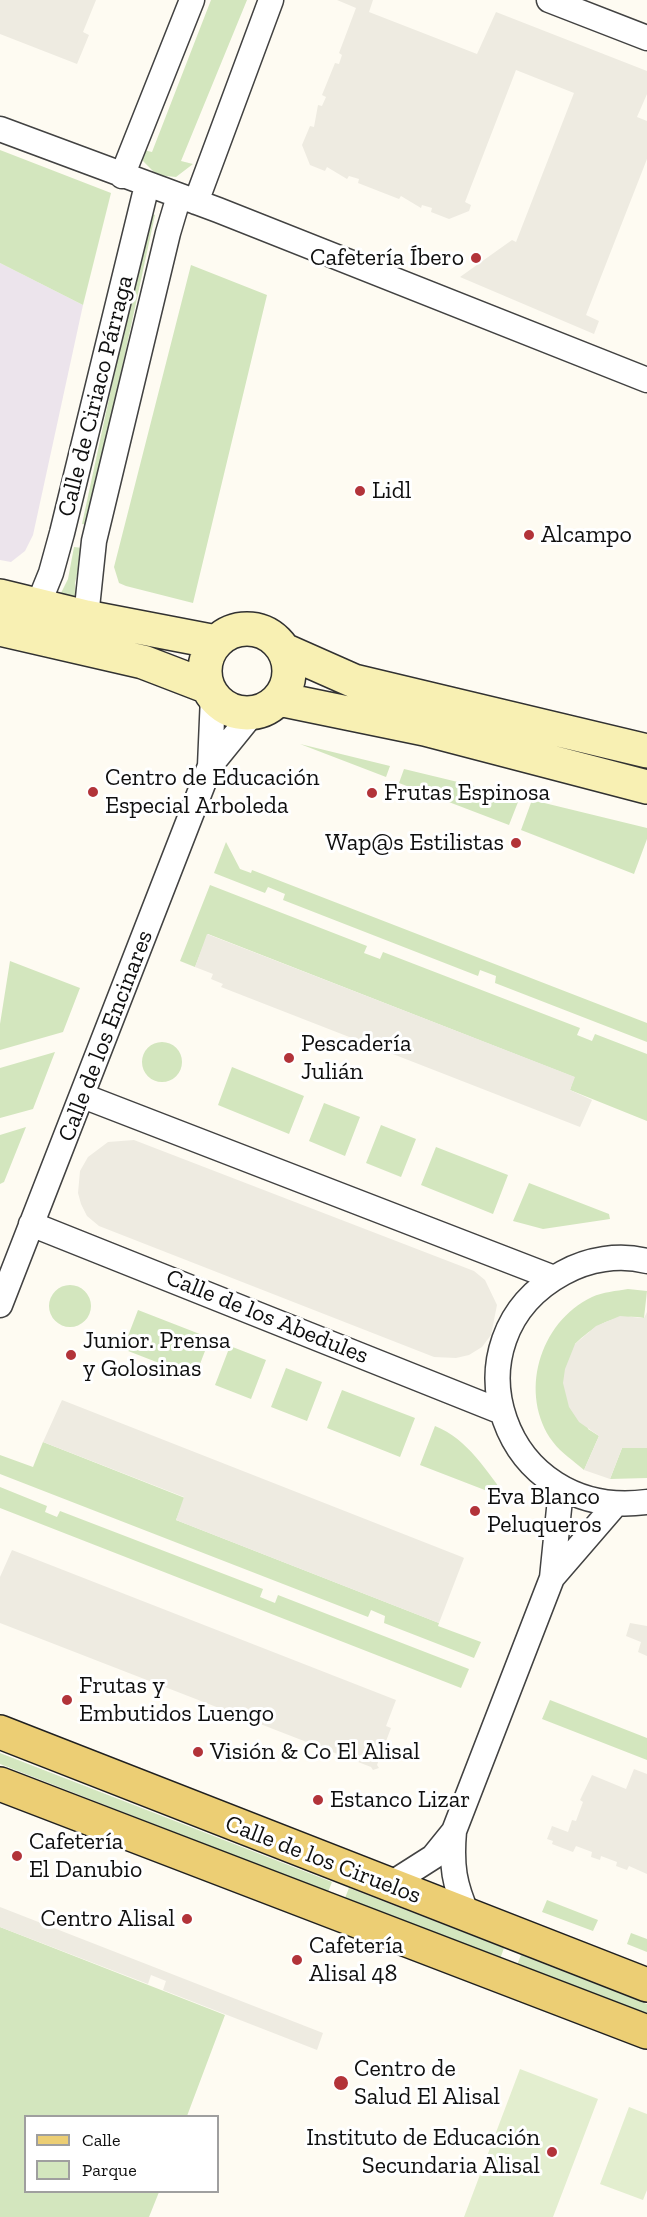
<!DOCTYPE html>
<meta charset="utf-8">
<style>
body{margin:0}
#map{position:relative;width:647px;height:2217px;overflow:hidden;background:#fefbf2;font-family:"Zilla Slab",serif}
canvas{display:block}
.legend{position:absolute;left:24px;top:2115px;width:195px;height:78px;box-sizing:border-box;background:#fff;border:2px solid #9f9f9f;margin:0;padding:8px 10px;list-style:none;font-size:18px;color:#0f0f0f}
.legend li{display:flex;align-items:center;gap:12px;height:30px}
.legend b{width:30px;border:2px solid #9f9f9f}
</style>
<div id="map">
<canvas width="647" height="2217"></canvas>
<ul class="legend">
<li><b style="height:8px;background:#ecce74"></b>Calle</li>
<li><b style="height:16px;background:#d3e6be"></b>Parque</li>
</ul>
</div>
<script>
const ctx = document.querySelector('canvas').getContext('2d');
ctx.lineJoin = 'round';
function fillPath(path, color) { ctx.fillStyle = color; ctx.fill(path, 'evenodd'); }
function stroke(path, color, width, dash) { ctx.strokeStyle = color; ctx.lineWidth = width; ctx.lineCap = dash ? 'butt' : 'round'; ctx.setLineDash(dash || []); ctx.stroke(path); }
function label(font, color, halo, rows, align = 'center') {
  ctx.font = font + ' "Zilla Slab",serif'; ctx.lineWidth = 6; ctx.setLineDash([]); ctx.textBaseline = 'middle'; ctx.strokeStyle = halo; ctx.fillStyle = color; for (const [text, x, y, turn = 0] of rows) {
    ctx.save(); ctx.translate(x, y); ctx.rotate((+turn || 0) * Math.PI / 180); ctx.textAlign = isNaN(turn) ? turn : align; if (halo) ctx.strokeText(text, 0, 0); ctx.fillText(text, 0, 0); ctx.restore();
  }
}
const industrial = new Path2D(`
 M 0,263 L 83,305 L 33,535 L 25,551 L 11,562 L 0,560 Z`);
const green = new Path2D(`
 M 211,0 L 247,0 L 181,161 L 193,164 L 176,177 L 157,175 L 143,161 L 143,150 L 152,152 Z
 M 0,150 L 111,193 L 83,305 L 0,263 Z
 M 149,213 L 155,215 L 88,525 L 82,524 Z
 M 191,265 L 267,295 L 193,603 L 126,586 L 119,583 L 114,567 Z
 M 74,547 L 83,548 L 75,583 L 76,601 L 59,597 L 68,579 Z
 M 300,744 L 390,766 L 386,777 Z
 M 404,769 L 520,797 L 509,825 L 399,783 Z
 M 532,800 L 647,828 L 647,839 L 634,874 L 521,830 Z
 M 226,842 L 240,869 L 251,873 L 252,870 L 647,1023 L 647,1042 L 495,983 L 496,976 L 480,970 L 478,976 L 283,900 L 285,894 L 268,887 L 265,893 L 214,873 Z
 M 210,885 L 367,946 L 364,953 L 380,959 L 383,952 L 580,1028 L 577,1035 L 592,1041 L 595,1034 L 647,1054 L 647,1121 L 570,1090 L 574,1077 L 208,934 L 195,967 L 180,961 Z
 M 10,961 L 80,988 L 63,1032 L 0,1050 L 0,1024 Z
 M142 1062a20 20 0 1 1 40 0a20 20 0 1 1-40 0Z
 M 55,1052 L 33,1109 L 0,1118 L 0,1068 Z
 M 232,1067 L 304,1096 L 289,1134 L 218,1105 Z
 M 324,1103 L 360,1117 L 345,1156 L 309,1141 Z
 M 381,1125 L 416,1139 L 401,1177 L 366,1163 Z
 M 26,1127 L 4,1182 L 0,1184 L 0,1135 Z
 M 436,1147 L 508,1175 L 493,1214 L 421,1185 Z
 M 529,1183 L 609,1214 L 610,1219 L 543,1229 L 513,1221 Z
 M49 1306a21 21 0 1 1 42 0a21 21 0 1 1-42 0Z
 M 628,1289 L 647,1291 L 644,1318 C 616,1313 595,1325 575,1344 L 588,1429 L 599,1436 L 584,1470 C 574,1461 561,1453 553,1442 C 518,1395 539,1322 592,1297 C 603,1292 616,1291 628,1289 Z
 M 138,1310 L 210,1338 L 195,1377 L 123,1349 Z
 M 230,1346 L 266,1360 L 251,1399 L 215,1385 Z
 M 286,1368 L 322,1382 L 307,1421 L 271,1407 Z
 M 342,1390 L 415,1418 L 400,1457 L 327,1428 Z
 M 435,1426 C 468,1439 487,1472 508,1499 L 420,1465 Z
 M 43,1442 L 185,1498 L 176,1520 L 439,1623 L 438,1626 L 481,1642 L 474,1658 L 384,1623 L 385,1616 L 371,1610 L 368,1617 L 0,1474 L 0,1455 L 33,1467 Z
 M 622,1448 L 647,1448 L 647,1478 L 610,1479 Z
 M 0,1487 L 47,1506 L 45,1512 L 57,1517 L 60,1511 L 263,1589 L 260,1597 L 275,1603 L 278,1595 L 469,1669 L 461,1688 L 0,1508 Z
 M 550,1700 L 647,1738 L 647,1760 L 542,1719 Z
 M 0,1753 L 332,1882 L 328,1892 L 0,1764 Z
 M 349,1888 L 504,1948 L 500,1959 L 345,1898 Z
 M 547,1900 L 598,1920 L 593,1931 L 542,1912 Z
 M 0,1927 L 225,2015 L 187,2116 L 26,2116 L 26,2192 L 159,2192 L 149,2217 L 0,2217 Z
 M 631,1933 L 647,1939 L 647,1952 L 627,1944 Z
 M 521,1955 L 647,2004 L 647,2016 L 517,1965 Z`);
const pitch = new Path2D(`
 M 520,2069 L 598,2099 L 553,2217 L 464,2217 Z
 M 629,2107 L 647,2114 L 647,2190 L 643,2200 L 600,2184 Z`);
const plaza = new Path2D(`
 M 0,0 L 96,0 L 83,32 L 89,35 L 77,64 L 0,34 Z
 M 337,0 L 373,0 L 369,12 L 477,54 L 496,12 L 647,71 L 647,94 L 637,117 L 647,121 L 647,159 L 586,315 L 599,321 L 594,334 L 460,277 L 512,240 L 516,242 L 574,93 L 516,70 L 465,202 L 471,205 L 469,211 L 449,219 L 431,212 L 432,208 L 422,205 L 421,208 L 401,196 L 399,199 L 358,183 L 359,179 L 349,176 L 347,179 L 327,167 L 325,171 L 310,165 L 302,145 L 310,126 L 314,127 L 318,105 L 322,106 L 326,97 L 322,95 L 335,63 L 339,64 L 342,55 L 339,53 L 356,8 Z
 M 207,934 L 575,1077 L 570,1090 L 592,1100 L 580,1127 L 221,987 L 223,984 L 211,979 L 213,974 L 195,967 Z
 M 134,1140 L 474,1271 L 485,1280 L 497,1305 L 491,1335 L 482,1347 L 469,1355 L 456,1358 L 434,1357 L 99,1226 L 87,1216 L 81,1204 L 78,1193 L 80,1171 L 88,1157 L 108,1142 Z
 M 647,1312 L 647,1448 L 622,1448 L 610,1479 L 584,1470 L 599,1436 L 579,1422 L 569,1407 L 563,1383 L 565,1369 L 575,1344 L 596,1326 L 620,1316 L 644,1318 Z
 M 62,1400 L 462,1557 L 464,1558 L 439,1623 L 176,1520 L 184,1497 L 43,1442 Z
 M 12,1550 L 396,1700 L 386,1726 L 391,1728 L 377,1765 L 379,1768 L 373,1770 L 371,1767 L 0,1623 L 0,1577 Z
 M 630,1623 L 647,1626 L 647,1656 L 638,1652 L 641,1642 L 626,1636 Z
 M 634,1769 L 647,1774 L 647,1874 L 629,1866 L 627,1870 L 616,1866 L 617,1862 L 601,1856 L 600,1860 L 591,1857 L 592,1852 L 576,1846 L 573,1852 L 552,1844 L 553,1841 L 547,1839 L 552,1826 L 568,1832 L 572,1820 L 576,1821 L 583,1802 L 580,1800 L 592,1775 L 626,1789 Z
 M 0,1907 L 323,2033 L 317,2050 L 163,1990 L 166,1981 L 151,1975 L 148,1984 L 0,1927 Z`);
const minor = new Path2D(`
 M 549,0 L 647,38
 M 0,129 L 218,210 L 647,380
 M 122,176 L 192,0
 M 196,202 L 271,0
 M 38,605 L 51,573 L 62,533 L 147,185
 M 86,617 L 94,541 L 168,233 L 179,196
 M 210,766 L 253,713
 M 83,1096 L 554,1278
 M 31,1224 L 502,1412
 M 647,1261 C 619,1254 588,1259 563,1273 C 441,1339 502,1522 647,1502
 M 0,1305 L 210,766 L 213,696
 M 552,1578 L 615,1505
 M 454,1831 C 451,1866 454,1884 468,1916
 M 389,1885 L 433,1857 L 454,1831 L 552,1578 L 561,1489`);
const secondary = new Path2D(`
 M 0,596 L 86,617 L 216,642
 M205 671a42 42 0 1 1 84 0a42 42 0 1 1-84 0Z
 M 0,629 L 143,662 L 208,687
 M 284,650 L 354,681 L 647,751
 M 279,699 L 425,729 L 647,787`);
const primary = new Path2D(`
 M 0,1732 L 647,1985
 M 0,1784 L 647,2032`);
const markers = [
 [476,258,6,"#b23339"],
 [360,491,6,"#b23339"],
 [529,535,6,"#b23339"],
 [93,792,6,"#b23339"],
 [372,793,6,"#b23339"],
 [516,843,6,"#b23339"],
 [289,1058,6,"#b23339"],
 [71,1355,6,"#b23339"],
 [475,1511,6,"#b23339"],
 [67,1700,6,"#b23339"],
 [198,1752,6,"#b23339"],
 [318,1800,6,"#b23339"],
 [17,1856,6,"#b23339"],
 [187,1919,6,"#b23339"],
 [297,1960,6,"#b23339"],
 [341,2083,8,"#b23339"],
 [552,2152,6,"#b23339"]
];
const poiNames = [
 ["Cafetería Íbero",464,258,"right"],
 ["Lidl",372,491],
 ["Alcampo",541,535],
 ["Centro de Educación",105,778],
 ["Especial Arboleda",105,806],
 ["Frutas Espinosa",384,793],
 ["Wap@s Estilistas",504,843,"right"],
 ["Pescadería",301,1044],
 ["Julián",301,1072],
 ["Junior. Prensa",83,1341],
 ["y Golosinas",83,1369],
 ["Eva Blanco",487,1497],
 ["Peluqueros",487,1525],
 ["Frutas y",79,1686],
 ["Embutidos Luengo",79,1714],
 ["Visión & Co El Alisal",210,1752],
 ["Estanco Lizar",330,1800],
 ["Cafetería",29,1842],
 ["El Danubio",29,1870],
 ["Centro Alisal",175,1919,"right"],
 ["Cafetería",309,1946],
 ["Alisal 48",309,1974],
 ["Centro de",354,2069],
 ["Salud El Alisal",354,2097],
 ["Instituto de Educación",540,2138,"right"],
 ["Secundaria Alisal",540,2166,"right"]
];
const streetNames = [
 ["Calle de Ciriaco Párraga",96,396,-76],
 ["Calle de los Encinares",106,1036,-69],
 ["Calle de los Abedules",267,1317,22],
 ["Calle de los Ciruelos",323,1860,21]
];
fillPath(industrial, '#ece4ec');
fillPath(green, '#d3e6be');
fillPath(pitch, '#e3eecf');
fillPath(plaza, '#eeebe1');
stroke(minor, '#424242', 27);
stroke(secondary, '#313131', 36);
stroke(primary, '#202020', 36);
stroke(minor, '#fff', 24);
stroke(secondary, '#f8f0b3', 33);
stroke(primary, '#ecce74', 33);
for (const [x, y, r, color] of markers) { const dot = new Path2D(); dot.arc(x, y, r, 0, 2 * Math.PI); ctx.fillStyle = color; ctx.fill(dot); stroke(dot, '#fff', 2); }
label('24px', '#0f0f0f', '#fff', poiNames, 'left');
label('24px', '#0f0f0f', '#fff', streetNames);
</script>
